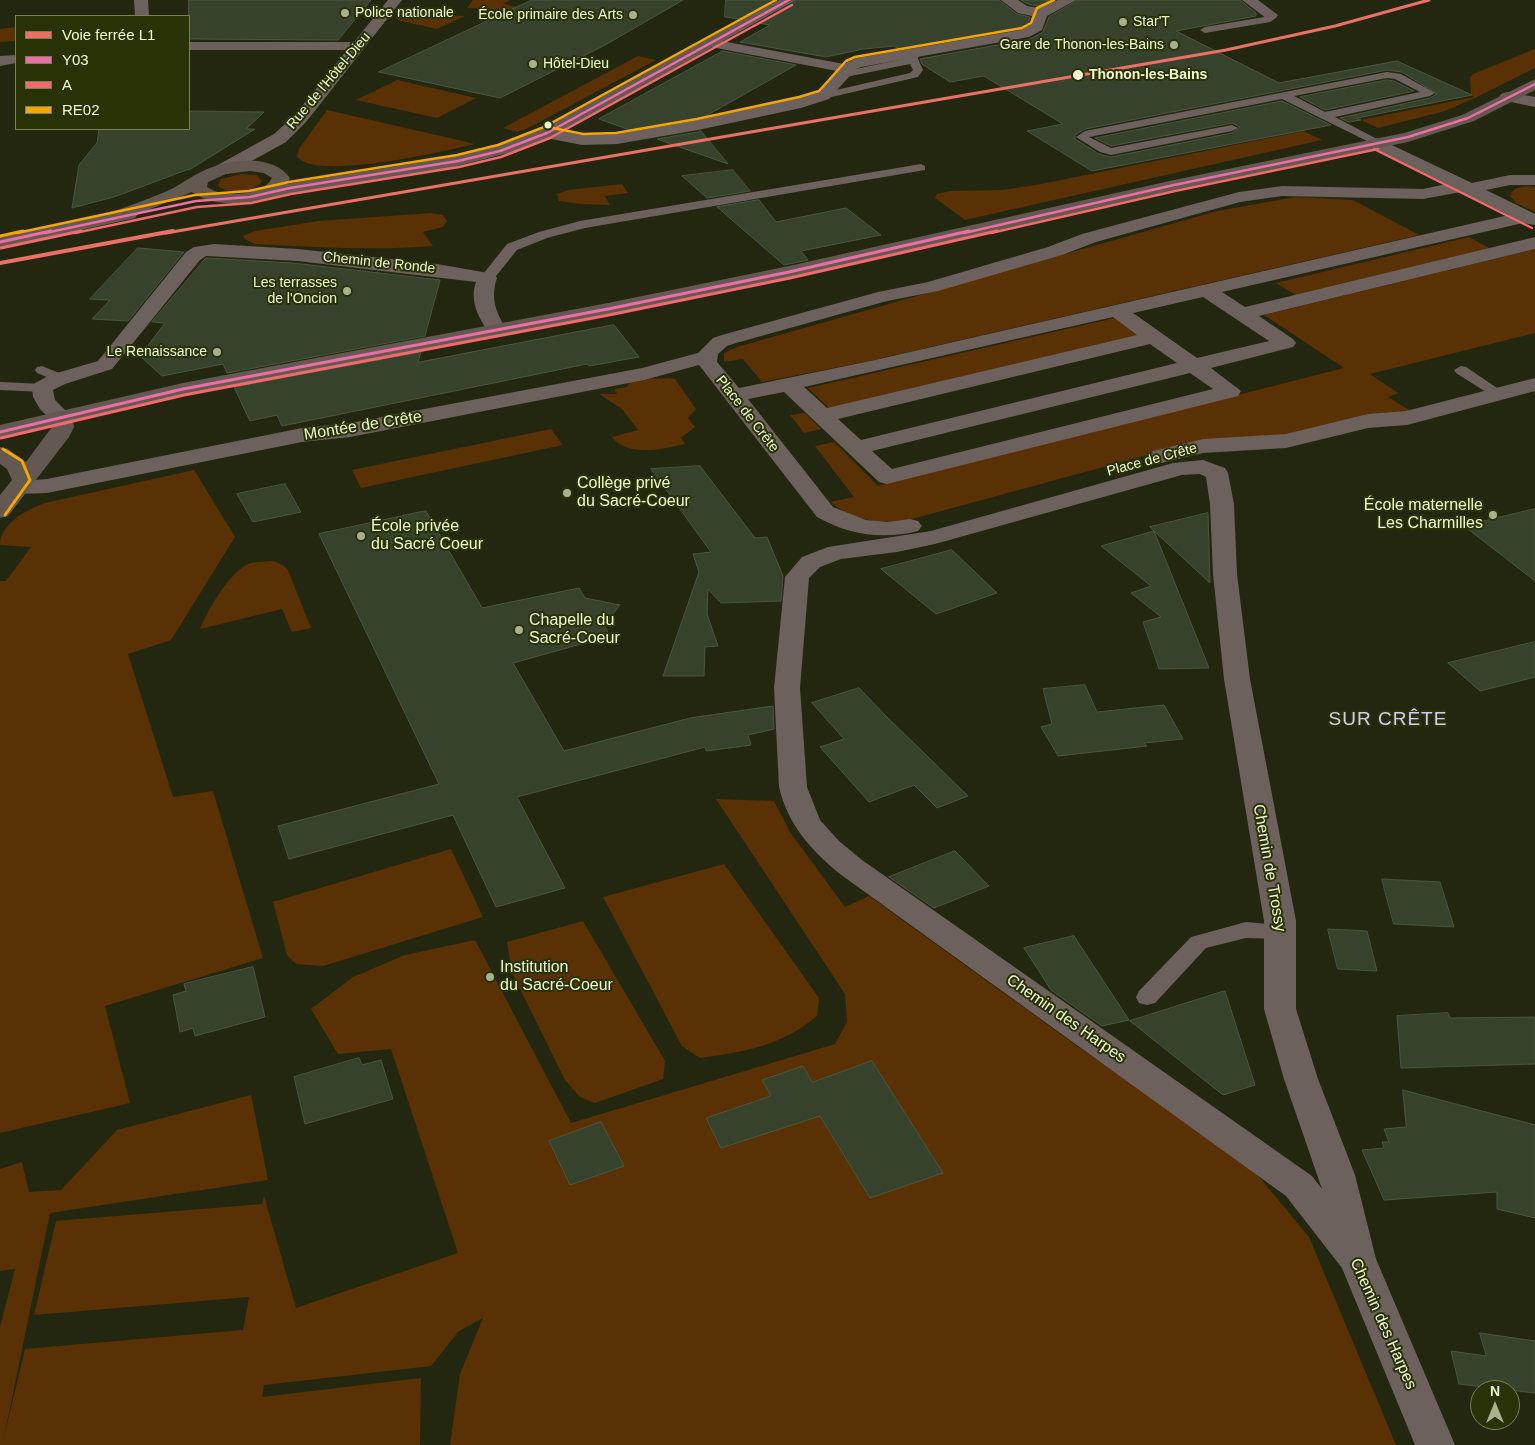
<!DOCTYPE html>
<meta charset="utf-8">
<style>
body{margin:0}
#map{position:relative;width:1535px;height:1445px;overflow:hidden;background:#232710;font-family:Helvetica,sans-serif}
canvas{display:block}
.legend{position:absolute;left:15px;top:15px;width:175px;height:115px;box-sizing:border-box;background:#293106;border:1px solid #798158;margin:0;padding:6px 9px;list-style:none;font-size:15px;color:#f0fad2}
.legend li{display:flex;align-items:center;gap:10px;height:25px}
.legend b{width:25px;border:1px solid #798158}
.north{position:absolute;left:1470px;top:1380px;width:50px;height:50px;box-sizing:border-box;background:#293106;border:1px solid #798158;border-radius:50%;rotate:0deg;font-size:14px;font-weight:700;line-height:20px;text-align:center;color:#f0fad2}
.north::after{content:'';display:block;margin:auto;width:18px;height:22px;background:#a8b08e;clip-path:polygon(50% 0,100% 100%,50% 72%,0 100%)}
</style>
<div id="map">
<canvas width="1535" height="1445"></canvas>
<ul class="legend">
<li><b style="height:6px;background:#ec7165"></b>Voie ferrée L1</li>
<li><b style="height:6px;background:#ed6da6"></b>Y03</li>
<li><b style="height:6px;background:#f4696e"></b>A</li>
<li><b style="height:6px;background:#f7a600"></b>RE02</li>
</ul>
<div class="north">N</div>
</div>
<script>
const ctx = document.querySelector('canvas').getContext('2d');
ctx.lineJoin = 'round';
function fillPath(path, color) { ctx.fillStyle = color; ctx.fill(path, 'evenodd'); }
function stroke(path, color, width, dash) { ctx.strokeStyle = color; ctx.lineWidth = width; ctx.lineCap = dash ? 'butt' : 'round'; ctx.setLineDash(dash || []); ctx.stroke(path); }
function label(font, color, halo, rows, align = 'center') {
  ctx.font = font + ' Helvetica,sans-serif'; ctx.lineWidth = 4; ctx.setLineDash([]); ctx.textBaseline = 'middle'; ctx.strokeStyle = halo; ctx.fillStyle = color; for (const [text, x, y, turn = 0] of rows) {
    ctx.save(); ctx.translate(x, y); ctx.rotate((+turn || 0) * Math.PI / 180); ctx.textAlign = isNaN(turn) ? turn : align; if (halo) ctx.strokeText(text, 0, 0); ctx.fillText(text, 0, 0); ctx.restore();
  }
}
const green = new Path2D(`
 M 473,0 L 510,0 L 503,4 L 541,12 L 467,8 Z
 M 401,14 L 465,16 L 437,29 L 397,20 Z
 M 16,27 L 16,41 L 0,42 L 0,29 Z
 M 1535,49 L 1535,68 L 1477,97 L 1445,111 L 1378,128 L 1361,120 L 1474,97 L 1471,95 L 1470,78 L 1473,74 Z
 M 638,56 L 656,60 L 528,128 L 517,132 L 503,128 Z
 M 397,80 L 476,98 L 437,118 L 356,100 Z
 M 327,110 L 467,142 L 474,144 C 447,151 313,182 297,156 L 299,149 Z
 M 1304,131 L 1322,140 L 965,220 L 935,198 L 937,194 L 950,191 L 1002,190 L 1036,185 Z
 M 241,174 L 257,175 L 262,181 C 254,193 229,194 218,186 L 221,179 Z
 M 622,184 L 628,193 L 605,196 L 610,205 L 580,204 L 559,201 L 557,194 L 568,190 Z
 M 1535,187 L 1535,212 L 1516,203 L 1510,196 C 1513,186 1526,186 1535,187 Z
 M 1295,197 L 1353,200 L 1419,235 L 869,361 L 762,382 L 743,359 L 724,362 L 724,353 L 737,347 L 1217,211 Z
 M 431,213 L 443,215 L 447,221 L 443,227 L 423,232 L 433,246 C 373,251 314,247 255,244 L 246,240 L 243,236 L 255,231 L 319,221 Z
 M 1469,237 L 1491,249 L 1297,296 L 1276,283 Z
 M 1535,249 L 1535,333 L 1370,374 L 1398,393 L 1388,397 L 1411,411 L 1290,434 L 1199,441 L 901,522 C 875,522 850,520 831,502 L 854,497 L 815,446 L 834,442 L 878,486 L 1344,368 L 1264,315 Z
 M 1115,318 L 1138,335 L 829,408 L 808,388 Z
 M 648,378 C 658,380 666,377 675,379 L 696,409 L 688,418 L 695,427 L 681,438 L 685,444 C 663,449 628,458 612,437 L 638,430 L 622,409 L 599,394 L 617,394 L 614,389 L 627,387 L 630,382 Z
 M 805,413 L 821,429 L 804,433 L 790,415 Z
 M 551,429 L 563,445 L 361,488 L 352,470 Z
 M 194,470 L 235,537 L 171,640 L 128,654 L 173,797 L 213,791 L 263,958 L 105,1006 L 130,1103 L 0,1133 L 0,581 L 6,581 L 31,547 L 0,545 C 0,524 27,509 45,503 Z
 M 273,561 L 283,565 L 288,570 L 311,628 L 292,632 L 282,609 L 200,629 C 207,611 228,575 246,565 C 252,561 266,562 273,561 Z
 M 716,799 L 774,801 L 790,832 L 845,907 L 869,896 L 1077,1046 L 1246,1161 L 1309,1237 L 1396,1445 L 450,1445 L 460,1374 L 483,1318 L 459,1331 L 431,1366 L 264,1385 L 262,1397 L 421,1378 L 420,1445 L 0,1445 L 0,1327 L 15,1269 L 0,1271 L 0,1169 L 22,1162 L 29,1192 L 61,1190 L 117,1130 L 251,1095 L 268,1180 L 50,1213 L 4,1437 L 25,1349 L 243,1330 L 249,1297 L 34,1315 L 56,1221 L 262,1204 L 264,1196 L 296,1308 L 458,1253 L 391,1049 L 338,1054 L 311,1009 L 353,977 L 405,955 L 475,940 L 571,1123 L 835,1044 L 847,1022 L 845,994 Z
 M 451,849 L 483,917 L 323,966 L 296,964 L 287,955 L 273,902 Z
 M 724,864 L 819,998 L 817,1016 C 779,1047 747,1051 700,1058 L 682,1046 L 603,897 Z
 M 583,921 L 665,1061 L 663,1079 L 595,1103 L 580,1097 L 565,1080 L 512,973 L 507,942 Z`);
const building = new Path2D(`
 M 189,0 L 371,0 L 338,40 L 189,39 Z
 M 532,0 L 683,0 L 605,45 L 500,98 L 379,72 Z
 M 726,0 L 775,0 L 740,19 L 725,17 Z
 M 798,0 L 999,0 L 1017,14 L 1030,17 L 1028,24 L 1019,28 L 899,49 L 894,46 L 863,49 L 826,57 L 740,42 L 770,25 L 759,23 Z
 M 1021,0 L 1053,0 L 1039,6 L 1028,4 Z
 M 1078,0 L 1240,0 L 1256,13 L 1256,16 L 1176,31 L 1279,83 L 1397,61 L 1472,95 L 1357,118 L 1361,120 L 1349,122 L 1340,118 L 1430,98 L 1437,94 L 1402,72 L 1387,70 L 1085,129 L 1075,135 L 1075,139 L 1099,154 L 1111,157 L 1232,133 L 1240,127 L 1232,123 L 1111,146 L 1095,138 L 1282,101 L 1331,125 L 1092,171 L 1027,131 L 1063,124 L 984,76 L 950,82 L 922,64 L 920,59 L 1030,39 L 1043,32 L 1049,17 Z
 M 723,51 L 796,65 L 704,117 L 630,130 L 599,119 Z
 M 1387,80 L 1394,81 L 1414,91 L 1325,110 L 1300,97 Z
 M 189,111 L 264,112 L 246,129 L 255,129 L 189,170 L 189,169 L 114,197 L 72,208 L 79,165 L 97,143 L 99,129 L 189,129 Z
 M 701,131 L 728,164 L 657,139 L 698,132 Z
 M 733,170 L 750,191 L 707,198 L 682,176 Z
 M 759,200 L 776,222 L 846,208 L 881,235 L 801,251 L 808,260 L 784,265 L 717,207 Z
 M 138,248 L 184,252 L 128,321 L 92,319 L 110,300 L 90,299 Z
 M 206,258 L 293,263 L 440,280 L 425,336 L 227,373 L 223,364 L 162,376 L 140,356 L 165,323 L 152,322 Z
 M 614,325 L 639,357 L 589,366 L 587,364 L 282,426 L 277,415 L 250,421 L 234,387 L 421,352 L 418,362 Z
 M 700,466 L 755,538 L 767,537 L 783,576 L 781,601 L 721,603 L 708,589 L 707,614 L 718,646 L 705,647 L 704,676 L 663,676 L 699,572 L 693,554 L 711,552 L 651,469 Z
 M 285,484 L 301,512 L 253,522 L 237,494 Z
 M 1535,509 L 1535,581 L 1464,526 Z
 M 426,511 L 482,608 L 579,588 L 585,598 L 620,605 L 604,625 L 610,636 L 513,663 L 564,751 L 690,718 L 773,706 L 774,729 L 748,735 L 751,745 L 706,751 L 705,747 L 517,797 L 565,888 L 496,907 L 453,815 L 289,859 L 278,826 L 439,784 L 319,534 Z
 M 1208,513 L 1210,583 L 1154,531 L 1209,668 L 1159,669 L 1143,622 L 1161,617 L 1131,593 L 1151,586 L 1101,546 L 1154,531 L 1150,527 Z
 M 952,550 L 997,593 L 936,614 L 881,569 Z
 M 1535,642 L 1535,677 L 1480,691 L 1448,663 Z
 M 1085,685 L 1097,712 L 1164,705 L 1183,739 L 1144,743 L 1147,746 L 1058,756 L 1041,727 L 1052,724 L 1043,689 Z
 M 859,688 L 887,717 L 968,796 L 937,808 L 914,785 L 869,802 L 820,747 L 844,739 L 812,703 Z
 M 955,851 L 989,886 L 934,908 L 889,877 Z
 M 1382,879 L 1440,882 L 1454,927 L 1394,924 Z
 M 1328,929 L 1367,931 L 1377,971 L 1338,969 Z
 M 1074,936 L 1129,1020 L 1102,1026 L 1051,990 L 1024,948 Z
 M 253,967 L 265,1017 L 195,1036 L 193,1028 L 180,1032 L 173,995 L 186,991 L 184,984 Z
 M 1225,991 L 1255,1085 L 1223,1095 L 1130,1021 Z
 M 1448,1013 L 1450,1018 L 1535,1017 L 1535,1064 L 1401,1068 L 1397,1016 Z
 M 359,1058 L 362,1065 L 381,1060 L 393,1099 L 305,1124 L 294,1077 Z
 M 872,1061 L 943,1173 L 870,1198 L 820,1116 L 721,1148 L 706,1118 L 771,1096 L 762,1080 L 803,1066 L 812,1082 Z
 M 1403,1090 L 1535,1125 L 1535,1218 L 1497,1209 L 1497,1192 L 1384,1200 L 1362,1150 L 1384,1148 L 1382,1142 L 1389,1142 L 1384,1129 L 1406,1127 Z
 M 601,1122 L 624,1166 L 570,1185 L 549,1141 Z
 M 1480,1333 L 1535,1341 L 1535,1393 L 1459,1384 L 1451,1351 L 1486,1356 Z`);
const lane = new Path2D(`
 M 1271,12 L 1274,13 L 1276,18 L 1270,22 L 1205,33 L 1200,30 L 1205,27 L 1264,17 Z
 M 914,50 L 919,53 L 918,59 L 923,70 L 918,77 L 823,99 L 818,96 L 819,94 L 910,73 L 913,70 L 910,64 L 841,78 L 836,75 L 841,72 L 908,58 L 910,51 Z
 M 1387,72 L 1401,74 L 1435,93 L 1430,96 L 1335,117 L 1381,141 L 1381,145 L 1377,146 L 1282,99 L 1089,137 L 1111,148 L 1232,125 L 1238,128 L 1232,131 L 1111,155 L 1100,152 L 1076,137 L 1085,131 ZM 1387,78 L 1395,79 L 1420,92 L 1325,112 L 1294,96 Z
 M 921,164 L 925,166 L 925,170 L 585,228 L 547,238 L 517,250 L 492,281 L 487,282 L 480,278 L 507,244 L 539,232 L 580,221 Z
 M 42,366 L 64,375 L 66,378 L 59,382 L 37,373 L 35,370 L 37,367 Z
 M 1461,366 L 1466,367 L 1506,394 L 1499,398 L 1494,397 L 1456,373 L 1454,370 Z
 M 0,382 L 43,384 L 50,388 L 43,392 L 0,390 Z
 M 1246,922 L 1289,926 L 1292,931 L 1289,936 L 1281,939 L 1246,938 L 1206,948 L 1155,1003 L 1147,1005 L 1139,1003 L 1136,997 L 1139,991 L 1191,937 Z`);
const street = new Path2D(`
 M 134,0 L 148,0 L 149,16 L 135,16 Z
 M 388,0 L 402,0 L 306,122 L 286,142 L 228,174 L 216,174 L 213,170 L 216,166 L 274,134 L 294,116 L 347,50 L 189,50 L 189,42 L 354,42 Z
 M 1001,0 L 1018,0 L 1027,6 L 1039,8 L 1058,0 L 1076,0 L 1047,16 L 1042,30 L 1029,37 L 861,67 L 856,69 L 829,99 L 801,108 L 698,130 L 617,144 L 582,145 L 541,137 L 539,133 L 541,129 L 547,128 L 582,135 L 617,134 L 698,120 L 817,93 L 837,71 L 711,47 L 704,43 L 706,40 L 711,39 L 844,64 L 857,58 L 1020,30 L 1030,25 L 1032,16 L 1018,13 Z
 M 1242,0 L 1258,0 L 1278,15 L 1276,18 L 1266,18 Z
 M 16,55 L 16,63 L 0,66 L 0,56 Z
 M 1507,92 L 1535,97 L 1535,107 L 1501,100 L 1499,97 L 1501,94 Z
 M 1377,138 L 1472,183 L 1510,175 L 1535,175 L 1535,185 L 1510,185 L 1486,190 L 1535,214 L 1535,225 L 1523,223 L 1222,292 L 1245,307 L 1535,237 L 1535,249 L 1259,316 L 1293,339 L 1296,343 L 1293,347 L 1211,368 L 1241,391 L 1238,396 L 887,484 L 879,482 L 784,392 L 748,399 L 833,507 L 866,520 L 888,522 L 910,519 L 918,521 L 922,526 L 918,531 C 883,540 849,535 817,517 L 699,365 L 644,380 L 350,437 L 302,442 L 47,493 L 19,494 L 11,492 L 7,487 L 11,482 L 47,479 L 302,428 L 350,423 L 642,368 L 698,353 L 713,338 L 722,335 L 878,292 L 928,282 L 1048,247 L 1082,234 L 1239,192 L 1282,186 L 1423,189 L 1446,184 L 1371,147 L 1369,143 L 1371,139 ZM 1461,192 L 1509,215 L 875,360 L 739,388 L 717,362 L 718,354 L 727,346 L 736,343 L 887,301 L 938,291 L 1062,255 L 1096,242 L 1240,202 L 1282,196 L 1423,199 ZM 1203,297 L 1269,341 L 1197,358 L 1133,313 ZM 1113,317 L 1137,335 L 827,408 L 804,387 ZM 1150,344 L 1177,363 L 861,440 L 838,419 ZM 1190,373 L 1213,389 L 892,469 L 872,451 Z
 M 214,244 L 298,249 L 437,264 L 494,274 L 497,278 C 490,298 496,313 507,330 L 504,334 L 497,336 L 490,334 C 479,319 469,301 476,282 L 298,261 L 206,256 L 200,260 L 112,369 L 65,384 L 53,390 L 55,400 L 72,417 L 69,422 L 61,424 L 53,422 L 40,409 L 33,397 L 32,388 L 35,383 L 50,375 L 98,361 L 186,252 L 194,247 Z
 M 1535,378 L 1535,391 L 1407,425 L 1368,428 L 1286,448 L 1203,453 L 1161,463 L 1153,461 L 1150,456 L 1153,451 L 1203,439 L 1286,434 L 1368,414 L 1406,411 Z
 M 1203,460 L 1225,468 L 1228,473 L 1234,504 L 1237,574 L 1250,679 L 1296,921 L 1296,1009 L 1318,1079 L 1355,1175 L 1376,1259 L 1455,1445 L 1415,1445 L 1342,1268 L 1286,1196 L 840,874 C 811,850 788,825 779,787 L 774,688 L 785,577 L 802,557 L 828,547 L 931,531 L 1173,463 ZM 1200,474 L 1206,477 L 1210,504 L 1213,574 L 1224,679 L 1264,921 L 1264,1009 L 1284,1079 L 1322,1189 L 1312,1176 L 862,860 L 839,841 L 820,820 L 807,787 L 800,688 L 809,578 L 820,567 L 841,559 L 897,552 L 935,544 L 1182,475 Z`);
const secondary = new Path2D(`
 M 779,0 L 796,0 L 553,137 L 520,150 L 445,169 L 243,203 C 225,204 207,203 192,192 L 138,214 L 135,218 L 0,248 L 0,236 C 34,229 70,224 104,214 C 125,208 145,200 165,192 C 179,186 191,176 205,170 C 230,159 272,153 290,178 L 287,184 C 374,168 458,162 541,129 ZM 250,171 L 264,173 L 272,178 C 262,197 222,198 207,187 L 208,182 L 226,174 Z
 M 1535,79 L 1535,90 L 1474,121 L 1408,142 L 1174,190 L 789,278 L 608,315 L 183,395 L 73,421 L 74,427 L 69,437 L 8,516 L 0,518 L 0,495 L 12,480 L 7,469 L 0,464 L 0,447 L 8,449 L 26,462 L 52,427 L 0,439 L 0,425 L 183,383 L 608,303 L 789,266 L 1174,180 L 1404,133 L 1462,115 Z`);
const bus1Far1 = new Path2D(`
 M 45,233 L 196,201 L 250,197 L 290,188 L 458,161 L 500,151 L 547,133 L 789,0
 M 964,233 L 1174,185 L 1408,137 L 1468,118 L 1535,84`);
const bus1 = new Path2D(`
 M 0,242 L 51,231
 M 0,432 L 183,389 L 608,309 L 789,272 L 969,231`);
const bus2Far1 = new Path2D(`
 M 1374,149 L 1532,228
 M 75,233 L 197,207 L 251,203 L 291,194 L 459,167 L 501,157 L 550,138 L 792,5
 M 991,233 L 1175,191 L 1378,149`);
const bus2 = new Path2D(`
 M 1,248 L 81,231
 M 1,438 L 184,395 L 609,315 L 790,278 L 997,231`);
const bus3Far1 = new Path2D(`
 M 548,127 L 583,134 L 616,133 L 697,119 L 799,97 L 819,91 L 846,61 L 855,57 L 1022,28 L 1031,23 L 1037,8 L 1054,0
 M 17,233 L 195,195 L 249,191 L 289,182 L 457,155 L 498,145 L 544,127 L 776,0`);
const bus3 = new Path2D(`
 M 0,236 L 23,231
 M 3,449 L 22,461 L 30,480 L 5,515`);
const rail1Far1 = new Path2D(`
 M 166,233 L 1226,50 L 1335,26 L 1429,0`);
const rail1 = new Path2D(`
 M 0,263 L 173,231`);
const markers = [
 [345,13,5,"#a8b08e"],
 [633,15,5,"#a8b08e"],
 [1123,22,5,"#a8b08e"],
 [1174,45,5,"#a8b08e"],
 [533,64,5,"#a8b08e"],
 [1078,75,6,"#f0fad2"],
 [548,125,4.5,"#f0fad2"],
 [347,291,5,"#a8b08e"],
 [217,352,5,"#a8b08e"],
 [567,493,5,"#a8b08e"],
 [1493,515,5,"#a8b08e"],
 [361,536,5,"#a8b08e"],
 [519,630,5,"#a8b08e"],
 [490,977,5,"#a8b08e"]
];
const farPoinames = [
 ["Police nationale",355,13,"left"],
 ["École primaire des Arts",623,15],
 ["Star'T",1133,22,"left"],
 ["Gare de Thonon-les-Bains",1164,45],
 ["Hôtel-Dieu",543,64,"left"],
 ["Les terrasses",337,283],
 ["de l'Oncion",337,299],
 ["Le Renaissance",207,352]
];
const farStopnames = [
 ["Thonon-les-Bains",1089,75]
];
const farStreetnames = [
 ["Rue de l'Hôtel-Dieu",329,81,-50],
 ["Chemin de Ronde",379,263,6],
 ["Place de Crête",747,414,52],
 ["Place de Crête",1152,460,-15]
];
const streetNames = [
 ["Montée de Crête",363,426,-9],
 ["Chemin de Trossy",1269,868,80],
 ["Chemin des Harpes",1066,1019,35],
 ["Chemin des Harpes",1383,1324,66]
];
const poiNames = [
 ["Collège privé",577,484],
 ["du Sacré-Coeur",577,502],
 ["École maternelle",1483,506,"right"],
 ["Les Charmilles",1483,524,"right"],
 ["École privée",371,527],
 ["du Sacré Coeur",371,545],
 ["Chapelle du",529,621],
 ["Sacré-Coeur",529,639],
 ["Institution",500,968],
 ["du Sacré-Coeur",500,986]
];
const quarterNames = [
 ["SUR CRÊTE",1388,720]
];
fillPath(green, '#593104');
fillPath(building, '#37422c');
stroke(building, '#4b5640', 1);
fillPath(lane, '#6d615e');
fillPath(street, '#6d615e');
fillPath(secondary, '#645951');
stroke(bus1Far1, '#ed6da6', 2.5);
stroke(bus1, '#ed6da6', 3);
stroke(bus2Far1, '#f4696e', 2.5);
stroke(bus2, '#f4696e', 3);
stroke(bus3Far1, '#f7a600', 2.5);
stroke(bus3, '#f7a600', 3);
stroke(rail1Far1, '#ec7165', 3);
stroke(rail1, '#ec7165', 4);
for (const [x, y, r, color] of markers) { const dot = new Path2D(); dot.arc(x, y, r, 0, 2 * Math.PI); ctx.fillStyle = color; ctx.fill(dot); stroke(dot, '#293106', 2); }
label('14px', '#f0fad2', '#293106', farPoinames, 'right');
label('bold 14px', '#f0fad2', '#293106', farStopnames, 'left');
label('14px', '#f0fad2', '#293106', farStreetnames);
label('16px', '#f0fad2', '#293106', streetNames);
label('16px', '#f0fad2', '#293106', poiNames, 'left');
ctx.letterSpacing = '1px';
label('19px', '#d7caf4', '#293106', quarterNames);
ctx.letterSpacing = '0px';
</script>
